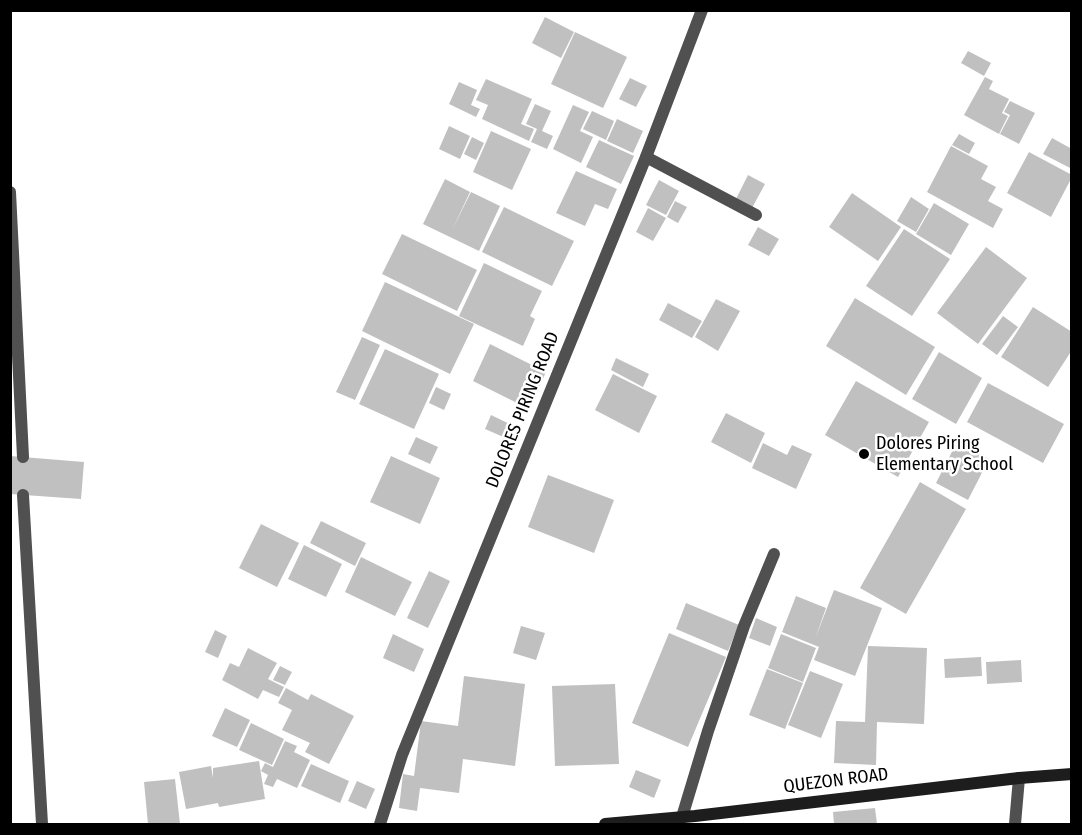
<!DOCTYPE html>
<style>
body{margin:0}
#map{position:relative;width:1082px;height:835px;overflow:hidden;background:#fff;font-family:"Fira Sans Condensed",sans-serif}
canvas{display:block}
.frame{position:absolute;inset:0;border:12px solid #000;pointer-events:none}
</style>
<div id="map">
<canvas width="1082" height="835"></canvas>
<div class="frame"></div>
</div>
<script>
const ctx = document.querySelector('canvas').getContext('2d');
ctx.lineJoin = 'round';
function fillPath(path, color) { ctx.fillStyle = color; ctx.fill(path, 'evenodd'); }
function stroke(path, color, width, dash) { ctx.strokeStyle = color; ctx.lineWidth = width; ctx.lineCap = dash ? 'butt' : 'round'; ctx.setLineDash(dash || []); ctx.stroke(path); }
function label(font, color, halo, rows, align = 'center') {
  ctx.font = font + ' "Fira Sans Condensed",sans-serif'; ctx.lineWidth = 5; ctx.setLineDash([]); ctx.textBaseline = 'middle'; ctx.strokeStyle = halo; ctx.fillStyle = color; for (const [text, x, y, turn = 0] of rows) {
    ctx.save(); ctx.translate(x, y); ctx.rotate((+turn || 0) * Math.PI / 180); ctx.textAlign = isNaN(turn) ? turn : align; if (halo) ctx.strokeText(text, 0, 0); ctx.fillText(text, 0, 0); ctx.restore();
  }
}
const building = new Path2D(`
 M 545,17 L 574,32 L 561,58 L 532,43 Z
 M 575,32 L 627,57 L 603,108 L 551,84 Z
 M 968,51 L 991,63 L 984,76 L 961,63 Z
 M 985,77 L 993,81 L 989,89 L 1009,99 L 1002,113 L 1008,116 L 999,134 L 964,115 Z
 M 630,78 L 647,86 L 636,107 L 619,99 Z
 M 486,79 L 532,99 L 521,124 L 534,129 L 529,141 L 482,119 L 488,105 L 476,100 Z
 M 459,82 L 477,90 L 471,105 L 480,109 L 476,117 L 449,104 Z
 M 1010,101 L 1035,113 L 1019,144 L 1000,134 L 1010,115 L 1004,112 Z
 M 535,104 L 551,111 L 542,131 L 553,136 L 547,149 L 531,142 L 537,129 L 526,124 Z
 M 573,105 L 589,112 L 580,131 L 593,137 L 581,163 L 553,149 Z
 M 592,111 L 614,121 L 606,140 L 583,129 Z
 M 617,119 L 643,131 L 633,153 L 607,141 Z
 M 449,126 L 470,136 L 460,159 L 439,149 Z
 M 491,131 L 531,149 L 512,190 L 473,172 Z
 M 959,134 L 975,143 L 969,154 L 952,145 Z
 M 472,137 L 484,143 L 476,160 L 464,154 Z
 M 1052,138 L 1072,149 L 1072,169 L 1043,154 Z
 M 599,140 L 634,156 L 621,184 L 586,167 Z
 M 951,146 L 988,166 L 981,179 L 996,187 L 988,201 L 1003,209 L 993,228 L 927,192 Z
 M 1029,152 L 1072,175 L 1072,177 L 1051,217 L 1007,193 Z
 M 576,171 L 617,189 L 608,209 L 595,204 L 585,226 L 556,213 Z
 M 748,175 L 765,184 L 752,208 L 736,199 Z
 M 445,179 L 470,192 L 452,230 L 471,192 L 500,206 L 479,251 L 423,224 Z
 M 659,180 L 679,191 L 666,215 L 646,205 Z
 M 852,193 L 901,227 L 878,261 L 829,227 Z
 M 911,197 L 929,209 L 916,232 L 897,221 Z
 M 675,201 L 687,207 L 678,223 L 667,217 Z
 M 934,203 L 969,224 L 951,255 L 916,234 Z
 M 504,207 L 574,241 L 552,286 L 482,252 Z
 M 648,208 L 666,218 L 653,241 L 636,232 Z
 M 758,227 L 779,239 L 769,256 L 748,245 Z
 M 904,229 L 950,259 L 912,316 L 866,286 Z
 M 402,234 L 477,270 L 457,311 L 382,274 Z
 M 986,247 L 1027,278 L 978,344 L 937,313 Z
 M 484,263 L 542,291 L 530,316 L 535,319 L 523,346 L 459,316 Z
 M 385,282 L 474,324 L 450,374 L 362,331 Z
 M 855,298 L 935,347 L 906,395 L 826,346 Z
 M 716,299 L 740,311 L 718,351 L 695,337 Z
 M 668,303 L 702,321 L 692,338 L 659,320 Z
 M 1033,307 L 1072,332 L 1072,350 L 1048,387 L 1001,357 Z
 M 1003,316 L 1018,327 L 997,355 L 982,344 Z
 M 362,337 L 380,345 L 355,400 L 336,392 Z
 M 490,344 L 546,372 L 529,409 L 473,381 Z
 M 385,349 L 439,374 L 414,429 L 359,404 Z
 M 939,352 L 982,378 L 956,424 L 912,399 Z
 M 616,358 L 649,374 L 643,387 L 611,370 Z
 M 613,374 L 657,396 L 639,433 L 595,410 Z
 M 856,381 L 929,422 L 898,477 L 825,435 Z
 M 988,383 L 1064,424 L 1043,463 L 967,422 Z
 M 436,387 L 451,394 L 444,410 L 429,403 Z
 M 726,413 L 765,433 L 751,463 L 711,442 Z
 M 491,415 L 520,429 L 515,442 L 485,429 Z
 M 416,437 L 438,447 L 430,464 L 408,454 Z
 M 957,442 L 989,459 L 968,500 L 936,483 Z
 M 763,443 L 787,455 L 792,445 L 812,454 L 796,489 L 752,468 Z
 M 10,456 L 84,462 L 81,499 L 10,494 Z
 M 391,456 L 440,478 L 420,524 L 370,502 Z
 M 548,475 L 614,500 L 594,553 L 528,527 Z
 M 920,482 L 966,509 L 906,614 L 860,588 Z
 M 321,521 L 366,543 L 355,566 L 310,543 Z
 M 261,524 L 299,543 L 277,587 L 239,568 Z
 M 304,545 L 342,564 L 326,597 L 288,579 Z
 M 361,557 L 412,582 L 395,616 L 345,592 Z
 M 429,571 L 450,581 L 428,628 L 407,618 Z
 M 834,590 L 882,608 L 855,676 L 814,660 L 819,647 L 782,632 L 796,596 L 826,608 L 815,639 Z
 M 686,603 L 739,625 L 728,651 L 676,629 Z
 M 756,618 L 777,627 L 770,646 L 749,638 Z
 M 521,626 L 545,633 L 536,660 L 513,653 Z
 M 215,630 L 227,636 L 218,658 L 205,652 Z
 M 669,633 L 726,657 L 688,747 L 632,723 Z
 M 393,634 L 424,649 L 414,672 L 383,658 Z
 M 781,634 L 816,648 L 803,682 L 768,668 Z
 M 868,646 L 927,648 L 924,724 L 877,722 L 876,765 L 834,763 L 836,721 L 865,722 Z
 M 248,648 L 277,663 L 268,679 L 284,687 L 279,697 L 263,690 L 258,699 L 222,680 L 230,663 L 239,667 Z
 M 981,657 L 982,676 L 945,678 L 944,659 Z
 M 1021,660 L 1022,682 L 987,684 L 986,662 Z
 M 280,666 L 292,672 L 285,685 L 273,680 Z
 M 767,669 L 803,683 L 785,729 L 749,715 Z
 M 810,671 L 843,684 L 821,738 L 788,725 Z
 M 464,676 L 525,684 L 515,766 L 463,759 L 459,793 L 420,788 L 417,811 L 399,808 L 403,774 L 414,776 L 421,721 L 458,726 Z
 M 615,684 L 619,764 L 555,766 L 552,686 Z
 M 286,688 L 308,700 L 311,694 L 354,716 L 329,764 L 305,752 L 310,743 L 282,730 L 292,710 L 278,703 Z
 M 225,708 L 250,720 L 237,747 L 212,736 Z
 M 251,723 L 284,739 L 272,765 L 239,750 Z
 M 285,741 L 297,746 L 294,752 L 310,760 L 297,788 L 277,779 L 273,787 L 264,784 L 268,775 L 261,771 L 265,763 L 273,767 Z
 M 259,761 L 265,799 L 219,807 L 218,803 L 186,809 L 179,772 L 211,766 L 213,778 L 213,768 Z
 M 311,764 L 349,781 L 340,803 L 301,786 Z
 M 636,770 L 661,780 L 654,798 L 629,787 Z
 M 175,779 L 180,824 L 148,824 L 144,782 Z
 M 357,781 L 375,789 L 366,809 L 348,801 Z
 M 875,808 L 877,824 L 834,824 L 833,812 Z`);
const service = new Path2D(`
 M 646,157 L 756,215
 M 10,192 L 23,457
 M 23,495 L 42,824
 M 682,817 L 708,731 L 744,626 L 774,554`);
const minor = new Path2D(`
 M 380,824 L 402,755 L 646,157 L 702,10
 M 1015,824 L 1019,778`);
const secondary = new Path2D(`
 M 605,824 L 695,816 L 1019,778 L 1072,774`);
const markers = [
 [864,454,6,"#000"]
];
const streetNames = [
 ["DOLORES PIRING ROAD",523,410,-68],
 ["QUEZON ROAD",836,781,-7]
];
const poiNames = [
 ["Dolores Piring",876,444],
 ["Elementary School",876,465]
];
fillPath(building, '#c0c0c0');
stroke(service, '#505050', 12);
stroke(minor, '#505050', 12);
stroke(secondary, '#1d1d1d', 12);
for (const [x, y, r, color] of markers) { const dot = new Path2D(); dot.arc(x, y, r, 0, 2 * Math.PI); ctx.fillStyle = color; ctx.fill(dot); stroke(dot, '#fff', 2); }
label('18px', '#000', '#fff', streetNames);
label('18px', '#000', '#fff', poiNames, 'left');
</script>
